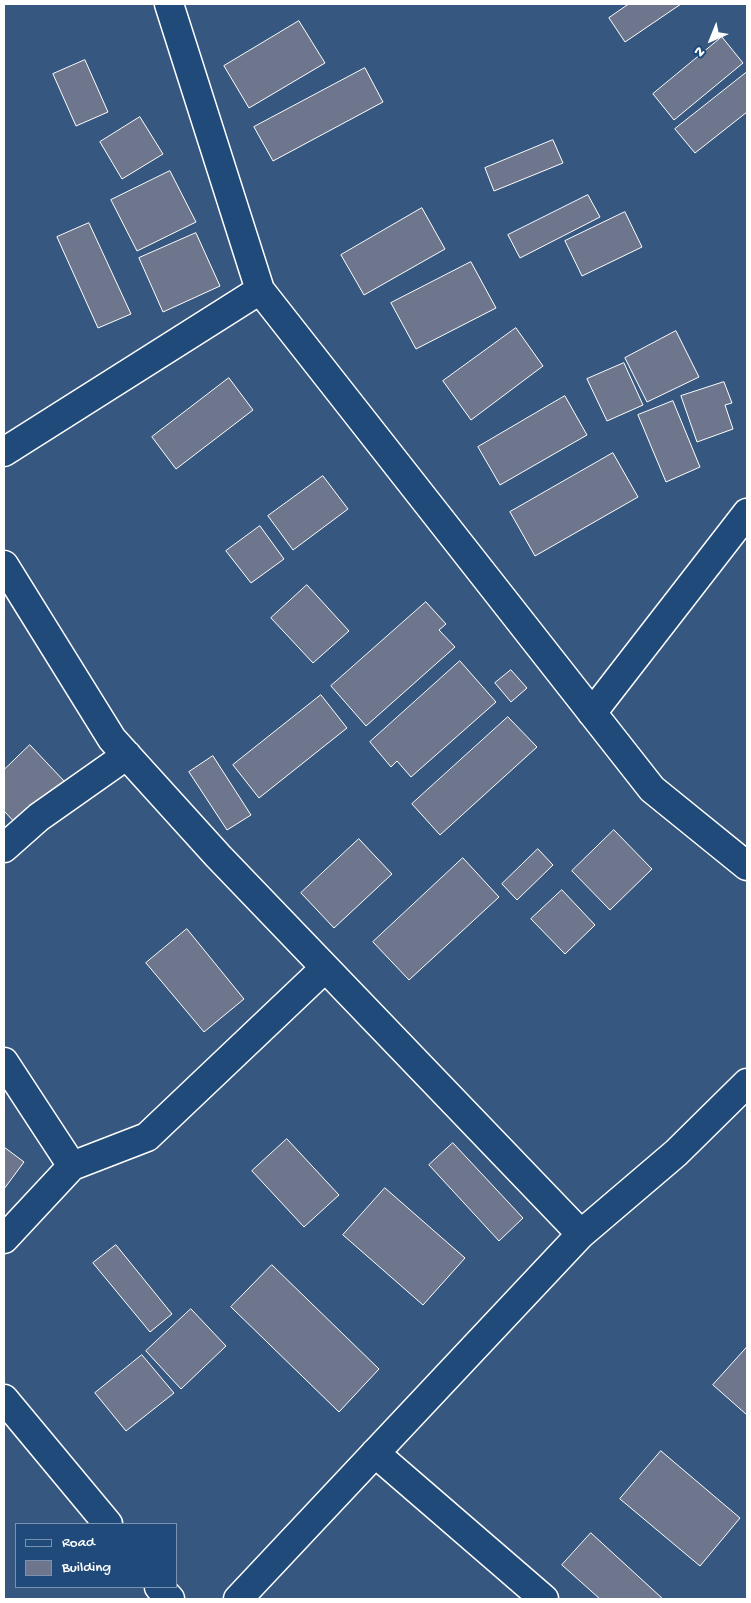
<!DOCTYPE html>
<style>
body{margin:0}
#map{position:relative;width:751px;height:1603px;overflow:hidden;background:#36577f;font-family:"Gochi Hand",sans-serif}
canvas{display:block}
.frame{position:absolute;inset:0;border:5px solid #fff;pointer-events:none}
.legend{position:absolute;left:15px;top:1523px;width:162px;height:65px;box-sizing:border-box;background:#1f4a7a;border:1px solid #7992af;margin:0;padding:6px 9px;list-style:none;font-size:15px;color:#fff}
.legend li{display:flex;align-items:center;gap:10px;height:25px}
.legend b{width:25px;border:1px solid #7992af}
.north{position:absolute;left:686px;top:15px;width:50px;height:50px;-webkit-text-stroke:4px #1f4a7a;paint-order:stroke;rotate:224deg;font-size:14px;font-weight:700;line-height:20px;text-align:center;color:#fff}
.north::after{content:'';display:block;margin:auto;width:18px;height:22px;background:#fff;clip-path:polygon(50% 0,100% 100%,50% 72%,0 100%)}
</style>
<div id="map">
<canvas width="751" height="1603"></canvas>
<div class="frame"></div>
<ul class="legend">
<li><b style="height:6px;background:#1f4a7a"></b>Road</li>
<li><b style="height:14px;background:#6d768c"></b>Building</li>
</ul>
<div class="north">N</div>
</div>
<script>
const ctx = document.querySelector('canvas').getContext('2d');
ctx.lineJoin = 'round';
function fillPath(path, color) { ctx.fillStyle = color; ctx.fill(path, 'evenodd'); }
function stroke(path, color, width, dash) { ctx.strokeStyle = color; ctx.lineWidth = width; ctx.lineCap = dash ? 'butt' : 'round'; ctx.setLineDash(dash || []); ctx.stroke(path); }
const building = new Path2D(`
 M 629,4 L 681,4 L 625,42 L 609,18 Z
 M 299,21 L 325,63 L 249,108 L 224,66 Z
 M 722,37 L 743,63 L 674,120 L 653,94 Z
 M 85,60 L 108,112 L 76,126 L 53,74 Z
 M 365,68 L 383,102 L 273,161 L 254,127 Z
 M 747,72 L 747,112 L 695,153 L 675,129 Z
 M 140,117 L 163,154 L 122,179 L 100,142 Z
 M 553,140 L 563,163 L 494,191 L 485,168 Z
 M 170,171 L 196,222 L 137,251 L 111,200 Z
 M 588,195 L 600,217 L 520,258 L 508,235 Z
 M 422,208 L 445,249 L 364,295 L 341,255 Z
 M 625,212 L 642,247 L 582,276 L 565,241 Z
 M 89,223 L 131,314 L 98,328 L 57,237 Z
 M 196,233 L 220,286 L 163,312 L 139,258 Z
 M 471,262 L 496,308 L 416,349 L 391,303 Z
 M 516,328 L 543,366 L 471,420 L 443,381 Z
 M 676,331 L 699,377 L 647,402 L 625,358 Z
 M 624,363 L 643,405 L 607,421 L 587,379 Z
 M 229,378 L 253,410 L 176,469 L 152,437 Z
 M 724,382 L 732,403 L 725,405 L 733,429 L 697,442 L 681,396 Z
 M 565,396 L 587,435 L 500,485 L 478,447 Z
 M 673,401 L 700,467 L 666,482 L 638,415 Z
 M 613,453 L 638,497 L 535,556 L 510,512 Z
 M 323,476 L 348,509 L 293,550 L 268,516 Z
 M 260,526 L 284,559 L 251,583 L 226,551 Z
 M 307,585 L 349,631 L 313,663 L 271,618 Z
 M 426,602 L 446,624 L 439,630 L 455,647 L 366,726 L 331,686 Z
 M 460,661 L 496,702 L 411,777 L 397,761 L 391,767 L 370,742 Z
 M 511,670 L 527,688 L 511,702 L 495,683 Z
 M 321,695 L 347,728 L 259,798 L 233,765 Z
 M 508,717 L 537,747 L 440,835 L 412,804 Z
 M 30,745 L 65,782 L 18,826 L 4,811 L 4,770 Z
 M 213,756 L 251,815 L 227,830 L 189,772 Z
 M 614,830 L 652,869 L 610,910 L 572,871 Z
 M 359,839 L 392,874 L 334,928 L 301,893 Z
 M 538,849 L 553,865 L 517,900 L 502,884 Z
 M 463,858 L 499,897 L 409,980 L 373,942 Z
 M 562,890 L 595,925 L 565,954 L 531,919 Z
 M 187,929 L 244,999 L 204,1032 L 146,963 Z
 M 287,1139 L 339,1195 L 304,1227 L 252,1171 Z
 M 453,1143 L 523,1218 L 499,1241 L 429,1165 Z
 M 4,1147 L 24,1162 L 4,1189 Z
 M 385,1188 L 465,1258 L 423,1305 L 343,1235 Z
 M 116,1245 L 172,1314 L 150,1332 L 93,1263 Z
 M 272,1265 L 379,1369 L 339,1412 L 231,1307 Z
 M 191,1309 L 226,1346 L 181,1389 L 146,1351 Z
 M 747,1347 L 747,1415 L 713,1385 Z
 M 142,1355 L 174,1393 L 126,1431 L 95,1393 Z
 M 661,1451 L 740,1518 L 700,1566 L 620,1499 Z
 M 591,1533 L 663,1599 L 600,1599 L 562,1565 Z`);
const minor = new Path2D(`
 M 169,4 L 260,290 L 652,789 L 747,866
 M 4,452 L 260,290
 M 4,565 L 112,739 L 218,856 L 581,1234
 M 592,713 L 747,513
 M 4,848 L 39,817 L 127,755
 M 4,1062 L 72,1166 L 147,1137 L 325,968
 M 4,1239 L 72,1166
 M 4,1399 L 108,1524
 M 375,1453 L 544,1599
 M 159,1587 L 170,1599
 M 238,1599 L 581,1234 L 676,1153 L 747,1083`);
fillPath(building, '#6d768c');
stroke(building, '#fff', 1);
stroke(minor, '#fff', 31);
stroke(minor, '#1f4a7a', 28);
</script>
